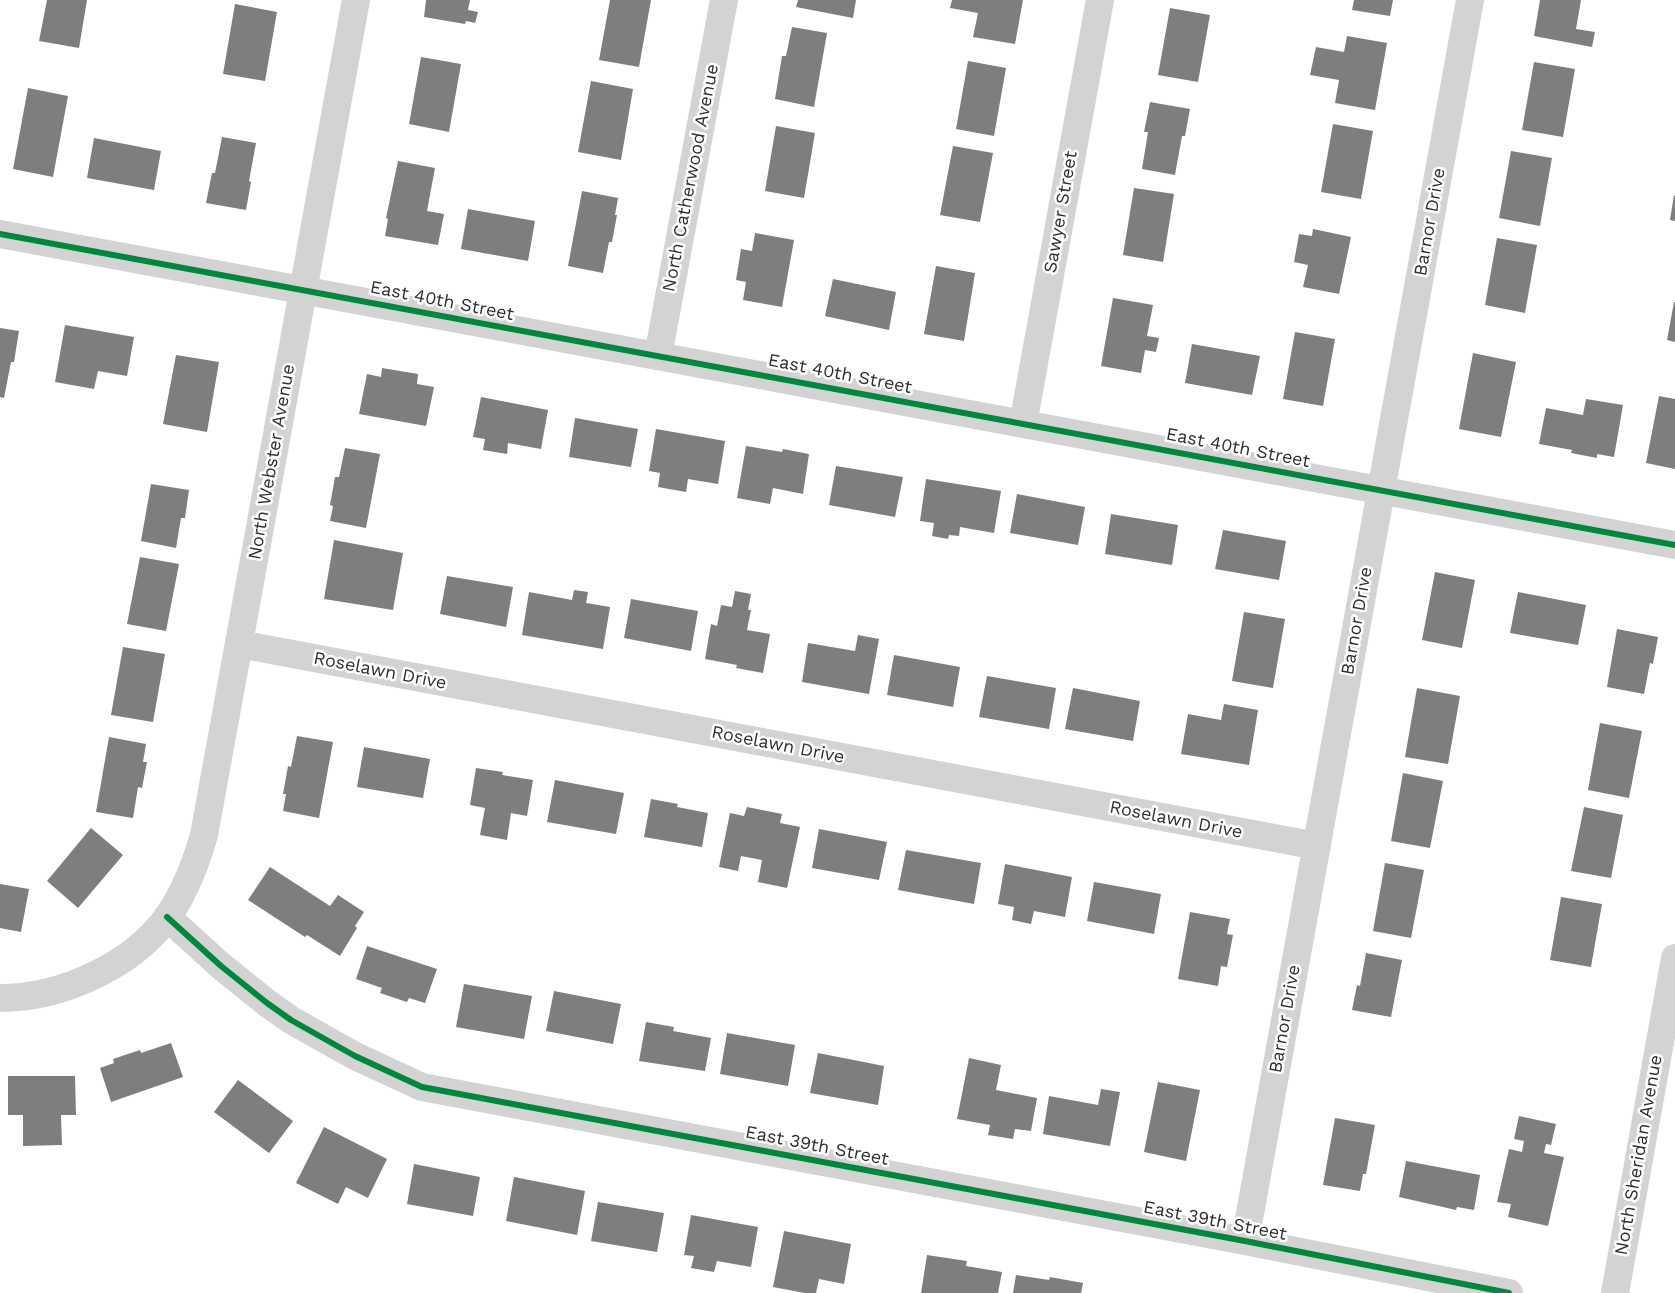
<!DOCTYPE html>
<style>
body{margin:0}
canvas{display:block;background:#fff}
</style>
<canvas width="1675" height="1293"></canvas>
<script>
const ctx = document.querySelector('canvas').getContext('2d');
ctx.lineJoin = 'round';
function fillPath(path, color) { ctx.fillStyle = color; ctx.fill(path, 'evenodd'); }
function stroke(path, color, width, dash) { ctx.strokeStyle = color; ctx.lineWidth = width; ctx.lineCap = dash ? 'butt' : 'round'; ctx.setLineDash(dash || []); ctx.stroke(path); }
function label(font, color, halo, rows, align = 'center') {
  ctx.font = font + ' "Work Sans",sans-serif'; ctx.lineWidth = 5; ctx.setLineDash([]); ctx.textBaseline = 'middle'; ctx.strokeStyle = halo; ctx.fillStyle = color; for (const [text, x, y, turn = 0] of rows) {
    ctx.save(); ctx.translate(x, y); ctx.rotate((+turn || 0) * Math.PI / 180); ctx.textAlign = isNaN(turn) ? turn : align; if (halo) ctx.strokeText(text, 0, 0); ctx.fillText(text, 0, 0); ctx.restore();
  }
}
const building = new Path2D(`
 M 47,0 L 87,0 L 79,48 L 39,41 Z
 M 426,0 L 470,0 L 468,10 L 478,12 L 475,23 L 466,21 L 465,24 L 424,17 Z
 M 610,0 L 651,0 L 639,67 L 599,60 Z
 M 798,0 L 856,0 L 853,18 L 796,7 Z
 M 952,0 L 1023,0 L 1015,44 L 973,37 L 978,13 L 950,8 Z
 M 1354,0 L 1393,0 L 1390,16 L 1352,10 Z
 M 1540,0 L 1581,0 L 1576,29 L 1595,32 L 1592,47 L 1534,36 Z
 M 235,4 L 277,12 L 265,81 L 223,74 Z
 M 1170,8 L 1210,15 L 1198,82 L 1158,75 Z
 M 792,27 L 827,33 L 814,107 L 775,99 L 782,56 L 786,56 Z
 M 1347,36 L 1387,43 L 1375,110 L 1335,103 L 1339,80 L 1310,75 L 1316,47 L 1344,52 Z
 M 421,57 L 461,64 L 449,132 L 409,124 Z
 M 968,61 L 1006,68 L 994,136 L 956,129 Z
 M 1534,62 L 1575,69 L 1563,137 L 1522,130 Z
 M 591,81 L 633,89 L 621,160 L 578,152 Z
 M 28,88 L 68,96 L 53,177 L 13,169 Z
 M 1150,102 L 1190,109 L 1185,136 L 1182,136 L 1175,175 L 1142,169 L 1148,132 L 1144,132 Z
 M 1333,124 L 1373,131 L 1361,199 L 1321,192 Z
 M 776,126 L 815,133 L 804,198 L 765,191 Z
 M 222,137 L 256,143 L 249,181 L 251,182 L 246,210 L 206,203 L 212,173 L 215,173 Z
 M 94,138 L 161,151 L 154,190 L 87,178 Z
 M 953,146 L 993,153 L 980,222 L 940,215 Z
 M 1511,151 L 1552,158 L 1540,226 L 1499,218 Z
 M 398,161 L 435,168 L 427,211 L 444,214 L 438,245 L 385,236 L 388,219 L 386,218 Z
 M 1134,188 L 1174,194 L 1163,262 L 1123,255 Z
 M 582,191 L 618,198 L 615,215 L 617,215 L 612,242 L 609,242 L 603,273 L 568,266 Z
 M 1674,195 L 1675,196 L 1675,221 L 1670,220 Z
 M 468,209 L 535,221 L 528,261 L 461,249 Z
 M 1313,229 L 1351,237 L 1339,294 L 1303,287 L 1308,265 L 1294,262 L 1299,234 L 1312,236 Z
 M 755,233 L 794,240 L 782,307 L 743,300 L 746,282 L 736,280 L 741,249 L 752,251 Z
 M 1497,238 L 1537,245 L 1525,313 L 1485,305 Z
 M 936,266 L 975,273 L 964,341 L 924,334 Z
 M 833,279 L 896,292 L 889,330 L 825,316 Z
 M 1113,298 L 1153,305 L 1147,336 L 1159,338 L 1156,352 L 1145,350 L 1141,373 L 1101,366 Z
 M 1674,302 L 1675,302 L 1675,342 L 1667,340 Z
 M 65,325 L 134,337 L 127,376 L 98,371 L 94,389 L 55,382 Z
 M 0,328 L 19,331 L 14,362 L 11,362 L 4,398 L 0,397 Z
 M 1295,332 L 1335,339 L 1323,406 L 1283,399 Z
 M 1192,344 L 1260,356 L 1252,395 L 1185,383 Z
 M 1473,353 L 1516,362 L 1501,437 L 1459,429 Z
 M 176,355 L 219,362 L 207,432 L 163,424 Z
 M 382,368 L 418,374 L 417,384 L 434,387 L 426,426 L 359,414 L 367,374 L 381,377 Z
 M 1659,396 L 1675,399 L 1675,469 L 1646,463 Z
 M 481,397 L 548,410 L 541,449 L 508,443 L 507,454 L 483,450 L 485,439 L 473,437 Z
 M 1586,399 L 1623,405 L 1614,457 L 1597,454 L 1597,458 L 1571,453 L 1572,450 L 1539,444 L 1546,408 L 1583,415 Z
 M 575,418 L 638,429 L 631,467 L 569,457 Z
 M 656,429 L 725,441 L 718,484 L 688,479 L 686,492 L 658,487 L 660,473 L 649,471 Z
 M 746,446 L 782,452 L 783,449 L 809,454 L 803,494 L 773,488 L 770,504 L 737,498 Z
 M 345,448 L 380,454 L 366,528 L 330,521 L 333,506 L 330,505 L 335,477 L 339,477 Z
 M 836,466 L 903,477 L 895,517 L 829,505 Z
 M 926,479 L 1001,491 L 994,533 L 960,527 L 959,536 L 949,535 L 948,539 L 932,536 L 934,523 L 920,521 Z
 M 151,484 L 189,490 L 185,518 L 181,518 L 176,548 L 141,541 Z
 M 1017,494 L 1085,507 L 1078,545 L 1010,533 Z
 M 1111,514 L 1178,525 L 1172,565 L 1105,554 Z
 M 1223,530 L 1286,541 L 1279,580 L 1215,569 Z
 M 334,540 L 403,553 L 393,610 L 324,599 Z
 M 140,557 L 179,564 L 166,631 L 127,624 Z
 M 1435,572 L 1475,580 L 1462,648 L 1422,640 Z
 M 447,576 L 513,587 L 506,627 L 440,614 Z
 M 574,590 L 588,592 L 586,603 L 610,607 L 603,649 L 522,635 L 529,592 L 572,600 Z
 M 735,591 L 751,594 L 748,610 L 751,610 L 747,630 L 770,634 L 763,673 L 736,668 L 737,665 L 705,659 L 711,624 L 717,626 L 721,605 L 732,607 Z
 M 1518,592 L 1586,605 L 1578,645 L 1510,633 Z
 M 631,599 L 698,611 L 691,651 L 624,638 Z
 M 1244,612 L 1285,619 L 1273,688 L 1232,681 Z
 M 1617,629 L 1658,637 L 1653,664 L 1650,663 L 1644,694 L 1607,687 Z
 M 858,635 L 879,639 L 869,694 L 802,682 L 808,643 L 855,651 Z
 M 123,647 L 165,654 L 153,722 L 111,715 Z
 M 894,655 L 960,667 L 953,707 L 887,695 Z
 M 987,676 L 1056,688 L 1049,729 L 979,717 Z
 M 1073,688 L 1140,701 L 1133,741 L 1065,729 Z
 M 1417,688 L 1460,696 L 1448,764 L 1405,757 Z
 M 1224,704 L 1258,710 L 1249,765 L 1181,754 L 1188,714 L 1221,720 Z
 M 1600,723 L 1642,731 L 1629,798 L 1588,790 Z
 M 297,736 L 333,742 L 319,818 L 283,811 L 286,794 L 283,794 L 288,766 L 291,767 Z
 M 109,737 L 146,744 L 143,762 L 147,762 L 142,788 L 138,787 L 133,818 L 96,812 Z
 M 364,747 L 430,759 L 423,798 L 357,787 Z
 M 476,768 L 503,772 L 502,775 L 533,780 L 527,816 L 511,813 L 507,840 L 480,835 L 485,808 L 470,805 Z
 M 1403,773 L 1443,781 L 1430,848 L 1391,841 Z
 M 555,780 L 624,793 L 616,834 L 547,822 Z
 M 651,799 L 678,804 L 677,807 L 708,813 L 702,847 L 644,837 Z
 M 747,807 L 782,814 L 780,823 L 800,827 L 787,888 L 758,882 L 762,860 L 741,856 L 738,871 L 719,867 L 730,813 L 744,816 Z
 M 1584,807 L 1623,815 L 1611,878 L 1571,871 Z
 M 91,828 L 123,855 L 78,908 L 47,881 Z
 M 819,829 L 887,842 L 879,880 L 812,868 Z
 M 906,850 L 981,863 L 974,904 L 898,890 Z
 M 1385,863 L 1424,870 L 1411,938 L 1373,931 Z
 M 1005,864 L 1072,877 L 1065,917 L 1034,911 L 1031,924 L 1012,920 L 1014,907 L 998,904 Z
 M 270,867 L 330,906 L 338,895 L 364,912 L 355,926 L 357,928 L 340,956 L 307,935 L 305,937 L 248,900 Z
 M 1094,882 L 1161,894 L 1154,934 L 1087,921 Z
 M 0,884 L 29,889 L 21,932 L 0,928 Z
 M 1561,897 L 1602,904 L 1591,967 L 1550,960 Z
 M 1190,912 L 1230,919 L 1227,934 L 1233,935 L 1227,967 L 1221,966 L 1218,986 L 1178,979 Z
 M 367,946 L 437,969 L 425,1003 L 409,998 L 407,1002 L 380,993 L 382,988 L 356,979 Z
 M 1366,953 L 1402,960 L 1391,1017 L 1352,1010 L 1357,985 L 1360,986 Z
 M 464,984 L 532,996 L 524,1039 L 456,1027 Z
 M 554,991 L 621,1004 L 613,1044 L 546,1031 Z
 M 646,1022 L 674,1027 L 673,1031 L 711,1038 L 705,1071 L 639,1061 Z
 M 727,1033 L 795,1045 L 788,1086 L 720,1074 Z
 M 171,1043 L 183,1077 L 111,1102 L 100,1068 L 114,1063 L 113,1059 L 140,1050 L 141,1053 Z
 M 818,1053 L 884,1066 L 878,1105 L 810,1093 Z
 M 969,1058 L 1001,1065 L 996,1090 L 1037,1098 L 1031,1131 L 1015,1129 L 1013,1139 L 988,1135 L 990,1125 L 957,1119 Z
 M 8,1076 L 75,1076 L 76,1115 L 61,1115 L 62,1145 L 23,1146 L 23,1115 L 8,1115 Z
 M 238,1080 L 293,1121 L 269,1153 L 214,1112 Z
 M 1158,1082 L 1200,1090 L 1186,1161 L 1144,1152 Z
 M 1101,1089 L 1120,1092 L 1110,1146 L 1043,1134 L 1049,1096 L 1098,1105 Z
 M 1519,1116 L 1556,1124 L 1551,1145 L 1546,1144 L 1544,1153 L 1564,1157 L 1548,1226 L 1508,1217 L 1511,1204 L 1497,1202 L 1509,1149 L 1522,1152 L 1524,1141 L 1514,1139 Z
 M 1335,1118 L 1375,1125 L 1366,1174 L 1363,1174 L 1360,1191 L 1323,1185 Z
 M 324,1127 L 387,1159 L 368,1198 L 346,1187 L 338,1204 L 296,1183 Z
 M 1406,1161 L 1480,1175 L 1474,1210 L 1457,1207 L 1456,1210 L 1399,1197 Z
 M 414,1164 L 480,1177 L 473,1216 L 407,1204 Z
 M 514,1177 L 585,1191 L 577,1235 L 506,1221 Z
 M 598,1202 L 664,1213 L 657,1252 L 591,1241 Z
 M 691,1215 L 758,1227 L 751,1267 L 717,1261 L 714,1272 L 691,1268 L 694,1256 L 684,1255 Z
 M 784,1231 L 851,1244 L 844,1284 L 819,1279 L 816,1293 L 805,1293 L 773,1287 Z
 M 927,1255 L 967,1261 L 966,1266 L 1002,1272 L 998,1293 L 921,1293 Z
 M 1016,1275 L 1049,1280 L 1050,1277 L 1083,1283 L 1081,1293 L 1013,1293 Z`);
const street = new Path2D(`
 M 0,234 L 1675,545
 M 658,356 L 724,0
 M 1023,424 L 1100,0
 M 239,644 L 1317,846
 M 167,917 L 221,966 L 267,1003 L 291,1020 L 355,1056 L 422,1087 L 1245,1241 L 1509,1293
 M 0,998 C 61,998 133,966 169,915 C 185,891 196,863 204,835 L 356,0
 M 1245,1241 L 1470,0
 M 1615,1293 L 1675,958`);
const cycleway = new Path2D(`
 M 0,234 L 1675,545
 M 167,917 L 221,966 L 267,1003 L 291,1020 L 355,1056 L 422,1087 L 1245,1241 L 1509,1293`);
const streetNames = [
 ["North Catherwood Avenue",691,178,-79],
 ["Sawyer Street",1061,212,-80],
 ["Barnor Drive",1430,222,-80],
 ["East 40th Street",442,301,11],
 ["East 40th Street",840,374,11],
 ["East 40th Street",1238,448,11],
 ["North Webster Avenue",272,462,-80],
 ["Barnor Drive",1357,621,-80],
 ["Roselawn Drive",380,671,11],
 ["Roselawn Drive",778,745,11],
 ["Roselawn Drive",1176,820,11],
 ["Barnor Drive",1285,1019,-80],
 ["East 39th Street",817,1146,11],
 ["North Sheridan Avenue",1639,1155,-80],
 ["East 39th Street",1215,1221,11]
];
fillPath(building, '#7e7e7e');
stroke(street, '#d3d3d3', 28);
stroke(cycleway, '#00873e', 6);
label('18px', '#2e2e2e', '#fff', streetNames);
</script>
